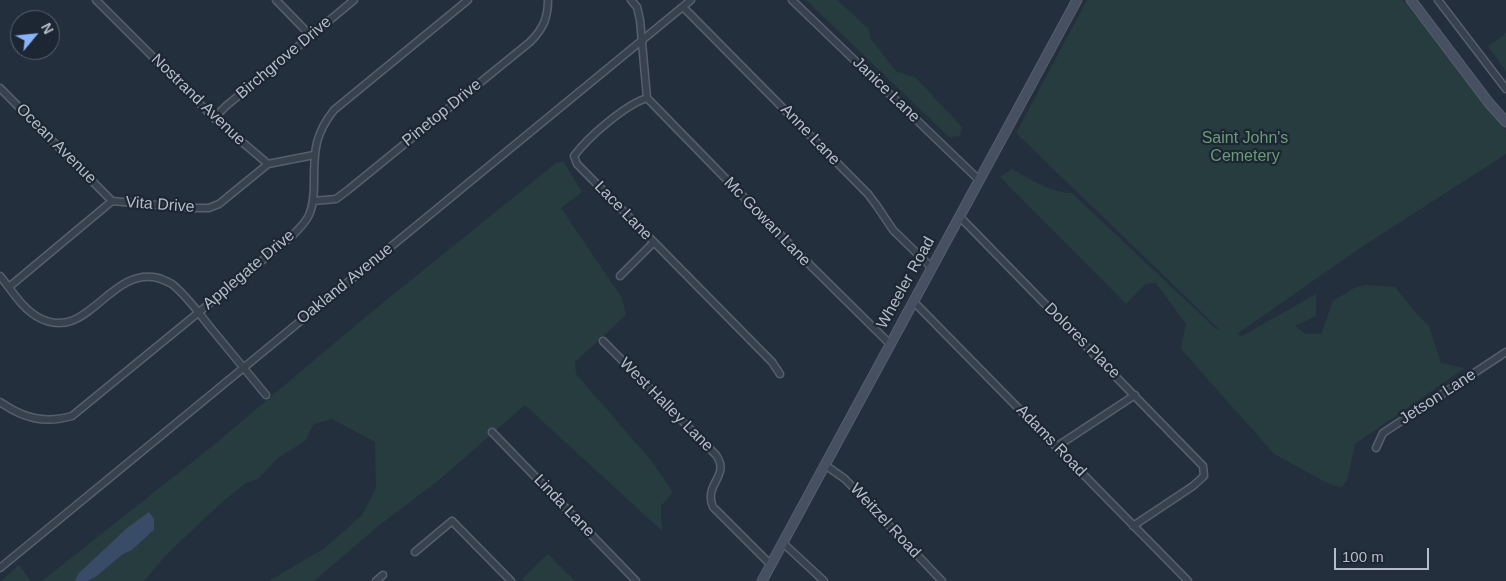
<!DOCTYPE html>
<style>
body{margin:0}
#map{position:relative;width:1506px;height:581px;overflow:hidden;background:#242f3e;font-family:Helvetica,sans-serif}
canvas{display:block}
.north{position:absolute;left:10px;top:10px;width:50px;height:50px;box-sizing:border-box;background:#1d2633;border:1px solid #59626f;border-radius:50%;rotate:62deg;font-size:14px;font-weight:700;line-height:20px;text-align:center;color:#b4bcc9}
.north::after{content:'';display:block;margin:auto;width:18px;height:22px;background:#8ab4f8;clip-path:polygon(50% 0,100% 100%,50% 72%,0 100%)}
.scale{position:absolute;left:1334px;top:548px;width:95px;height:22px;box-sizing:border-box;border:2px solid #b4bcc9;border-top:0;padding-left:6px;font-size:15px;line-height:18px;white-space:nowrap;color:#b4bcc9;-webkit-text-stroke:4px #1d2633;paint-order:stroke}
</style>
<div id="map">
<canvas width="1506" height="581"></canvas>
<div class="north">N</div>
<div class="scale">100 m</div>
</div>
<script>
const ctx = document.querySelector('canvas').getContext('2d');
ctx.lineJoin = 'round';
function fillPath(path, color) { ctx.fillStyle = color; ctx.fill(path, 'evenodd'); }
function stroke(path, color, width, dash) { ctx.strokeStyle = color; ctx.lineWidth = width; ctx.lineCap = dash ? 'butt' : 'round'; ctx.setLineDash(dash || []); ctx.stroke(path); }
function label(font, color, halo, rows, align = 'center') {
  ctx.font = font + ' Helvetica,sans-serif'; ctx.lineWidth = 4.5; ctx.setLineDash([]); ctx.textBaseline = 'middle'; ctx.strokeStyle = halo; ctx.fillStyle = color; for (const [text, x, y, turn = 0] of rows) {
    ctx.save(); ctx.translate(x, y); ctx.rotate((+turn || 0) * Math.PI / 180); ctx.textAlign = isNaN(turn) ? turn : align; if (halo) ctx.strokeText(text, 0, 0); ctx.fillText(text, 0, 0); ctx.restore();
  }
}
const green = new Path2D(`
 M 806,0 L 837,0 L 869,29 L 870,38 L 896,71 L 916,78 L 962,127 L 960,136 L 949,137 Z
 M 1087,0 L 1403,0 L 1506,130 L 1506,154 L 1360,248 L 1237,334 L 1242,336 L 1316,294 L 1316,316 L 1295,326 L 1306,334 L 1321,334 L 1333,301 L 1356,287 L 1366,285 L 1395,287 L 1415,312 L 1429,326 L 1441,363 L 1465,368 L 1355,444 L 1347,481 L 1342,487 L 1331,485 L 1274,454 L 1181,349 L 1186,324 L 1156,283 L 1145,284 L 1126,304 L 1000,177 L 1012,169 C 1032,180 1049,192 1072,193 L 1215,328 L 1220,330 L 1016,133 Z
 M 1506,32 L 1506,71 L 1488,46 L 1503,36 Z
 M 563,161 L 582,192 L 561,208 L 622,298 L 626,315 L 575,362 L 576,374 L 650,459 L 673,492 L 661,506 L 662,531 L 525,405 L 439,480 L 377,527 L 314,581 L 269,581 L 325,548 L 362,515 L 376,488 L 375,442 L 332,419 L 314,424 L 305,441 L 279,457 L 258,479 L 246,483 L 222,502 L 166,555 L 144,581 L 88,581 L 98,575 L 123,554 L 132,550 L 154,531 L 78,574 L 75,581 L 42,581 L 210,448 L 368,315 L 556,163 Z
 M 548,554 L 575,581 L 525,581 L 522,579 Z
 M 19,565 L 31,581 L 1,581 Z`);
const water = new Path2D(`
 M 149,512 L 154,519 L 154,530 L 132,550 L 123,554 L 98,575 L 88,581 L 75,581 L 78,574 L 127,528 Z`);
const minor = new Path2D(`
 M 96,0 L 214,118 L 268,164 L 314,155
 M 276,0 L 311,36
 M 631,0 L 637,7 L 640,20 L 647,98
 M 792,0 L 979,180
 M 1438,0 L 1506,89
 M 683,7 L 868,194 L 877,206 L 893,230 L 931,267
 M 0,88 L 112,201
 M 647,98 C 625,105 588,137 574,156 L 577,164 L 772,362 L 780,374
 M 647,98 L 807,262 L 890,344
 M 214,118 L 226,106 L 354,0
 M 313,201 L 336,199 L 348,190 L 530,42 C 543,29 548,18 548,0
 M 960,217 L 1203,466 L 1204,476 L 1193,486 L 1133,526
 M 0,276 C 11,289 21,307 36,316 C 87,347 108,266 158,278 C 162,279 168,282 172,284 C 187,296 198,312 210,327 C 229,350 247,372 266,395
 M 620,276 L 653,243
 M 9,287 L 112,201 L 191,208 L 209,208 L 219,204 L 268,164
 M 914,302 L 1188,581
 M 603,341 L 716,455 C 731,476 703,484 713,507 L 771,565
 M 0,402 C 23,418 44,424 72,416 L 292,236 C 298,229 305,224 309,215 C 314,204 314,191 314,180 C 314,150 315,134 334,110 L 468,0
 M 492,432 L 636,581
 M 1056,447 L 1135,395
 M 1376,448 L 1383,433 L 1506,352
 M 825,465 L 845,479 L 942,581
 M 783,543 L 824,581
 M 415,552 L 452,521 L 511,581
 M 0,568 L 691,0
 M 376,581 L 383,575`);
const secondary = new Path2D(`
 M 1411,0 L 1489,103 L 1506,122
 M 762,581 L 1077,0`);
const streetNames = [
 ["Birchgrove Drive",284,58,-40],
 ["Janice Lane",886,90,44],
 ["Nostrand Avenue",198,100,44],
 ["Pinetop Drive",442,113,-39],
 ["Anne Lane",810,135,46],
 ["Ocean Avenue",56,144,45],
 ["Vita Drive",160,205,4],
 ["Lace Lane",623,211,46],
 ["Mc Gowan Lane",767,222,46],
 ["Applegate Drive",249,270,-40],
 ["Wheeler Road",906,283,-61],
 ["Oakland Avenue",345,284,-39],
 ["Dolores Place",1082,341,45],
 ["Jetson Lane",1438,397,-33],
 ["West Halley Lane",666,405,45],
 ["Adams Road",1051,441,46],
 ["Linda Lane",564,506,46],
 ["Weitzel Road",885,521,47]
];
const parkNames = [
 ["Saint John's",1245,139],
 ["Cemetery",1245,157]
];
fillPath(green, '#263c3f');
fillPath(water, '#394c67');
stroke(minor, '#565f6c', 9);
stroke(secondary, '#565f6c', 11);
stroke(minor, '#38414e', 6);
stroke(secondary, '#465061', 9);
label('16px', '#b4bcc9', '#1d2633', streetNames);
label('16px', '#6b9a76', '#1d2633', parkNames);
</script>
